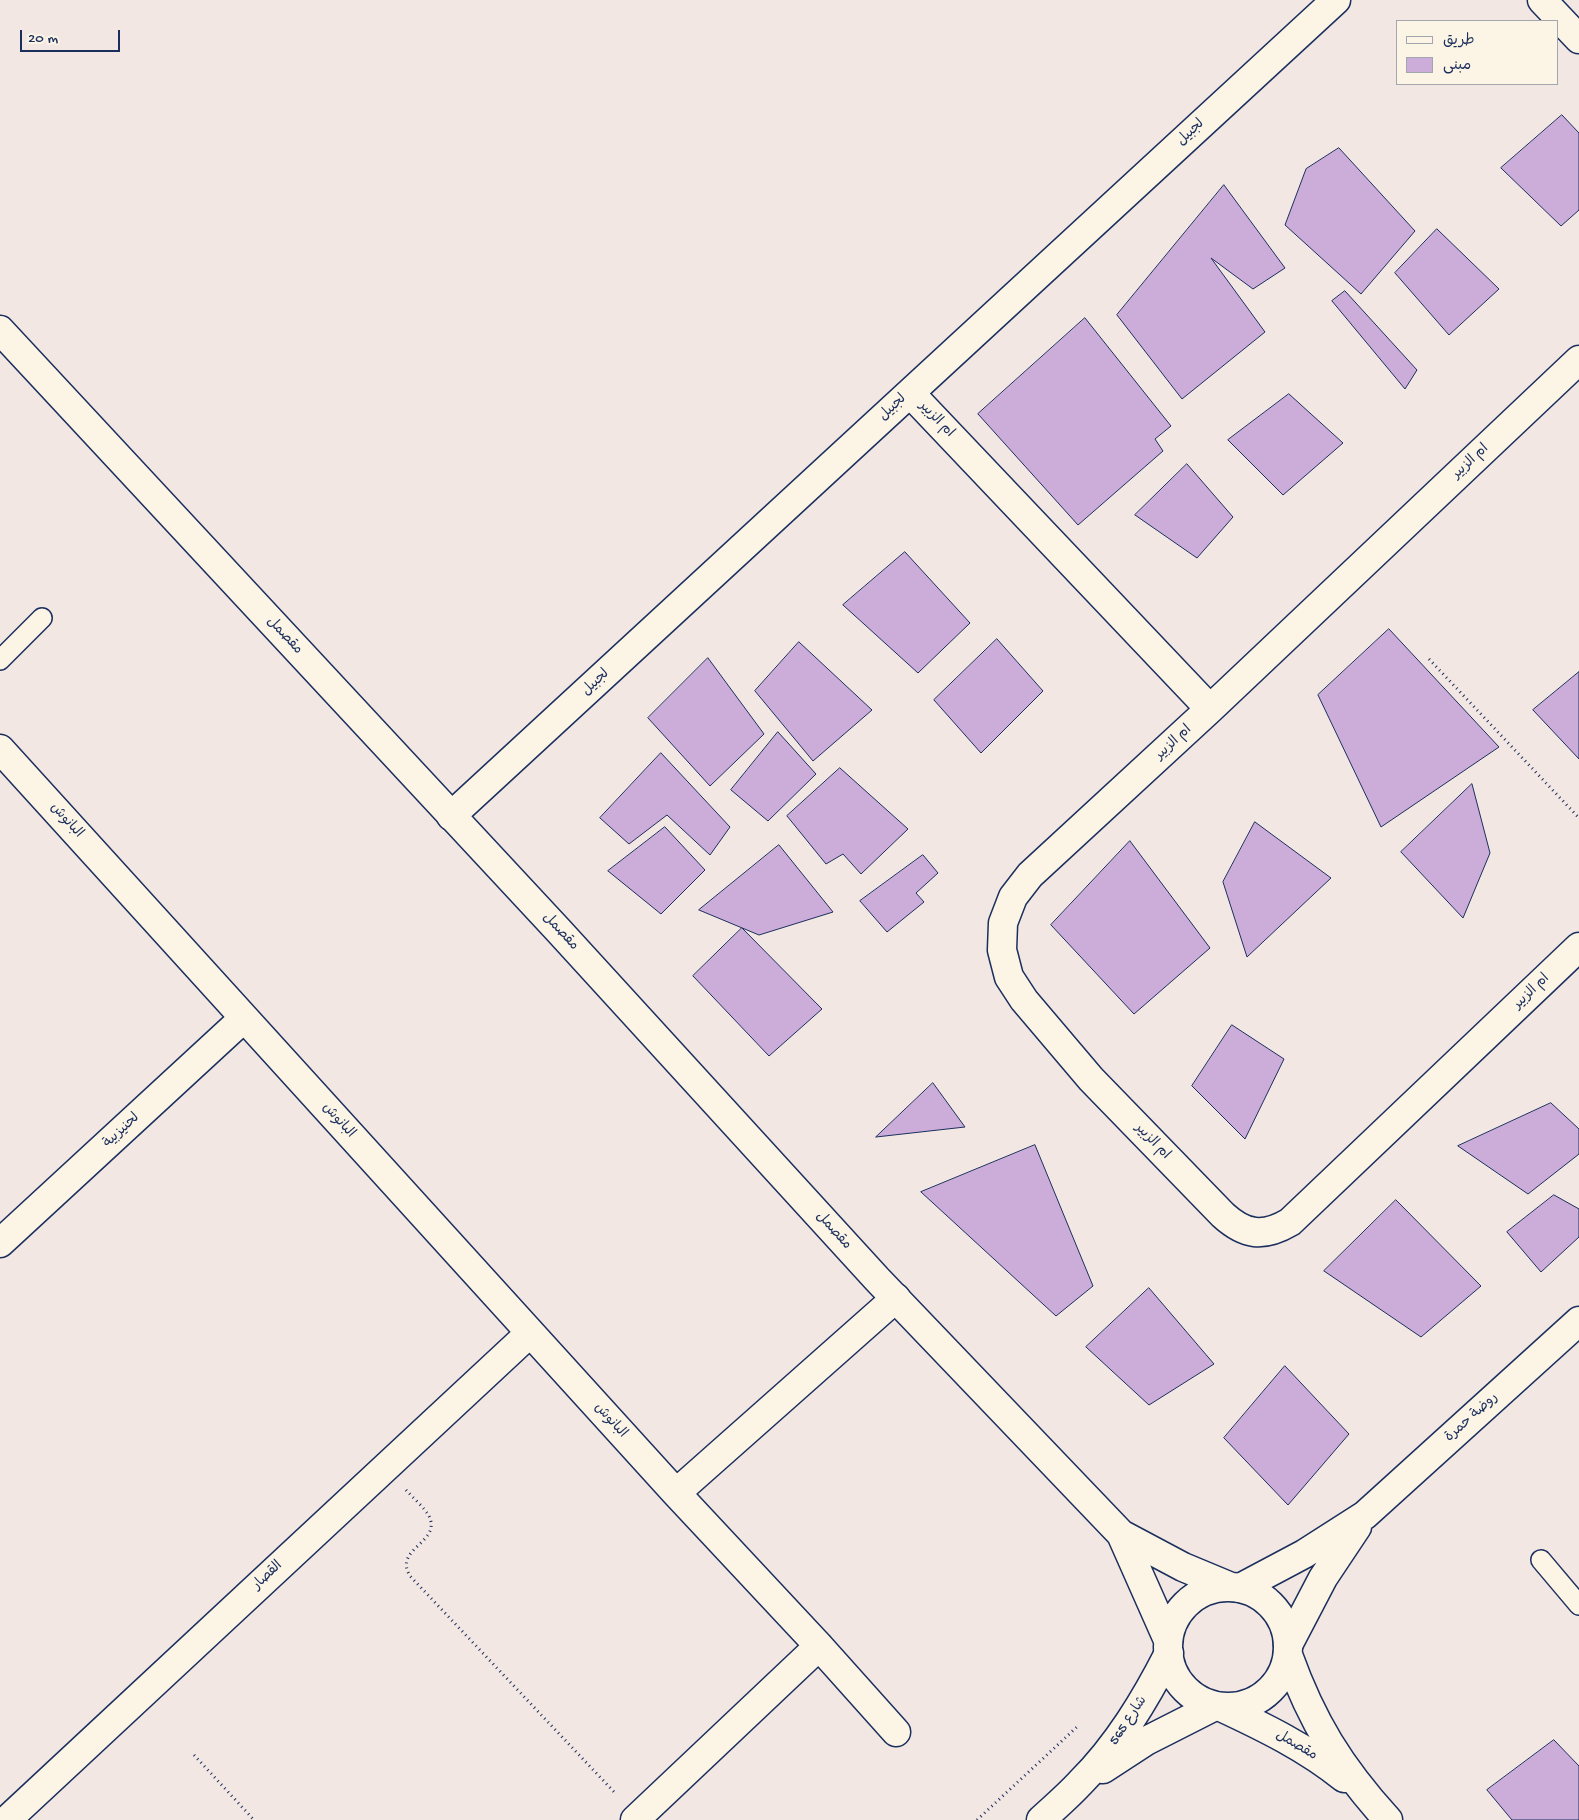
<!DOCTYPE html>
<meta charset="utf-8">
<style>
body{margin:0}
#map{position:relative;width:1579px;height:1820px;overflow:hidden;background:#f2e7e3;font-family:"Gochi Hand","Playpen Sans Arabic",sans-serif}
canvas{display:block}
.legend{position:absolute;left:1396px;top:20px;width:162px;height:65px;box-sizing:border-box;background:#fcf5e5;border:1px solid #a2a6af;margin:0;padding:6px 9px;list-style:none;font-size:15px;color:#1b2f5e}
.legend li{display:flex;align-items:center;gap:10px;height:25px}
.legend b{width:25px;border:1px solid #a2a6af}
.scale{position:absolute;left:20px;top:30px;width:100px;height:22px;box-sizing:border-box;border:2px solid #1b2f5e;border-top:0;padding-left:6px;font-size:15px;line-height:18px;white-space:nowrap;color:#1b2f5e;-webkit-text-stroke:4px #fcf5e5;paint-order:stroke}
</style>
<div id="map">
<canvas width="1579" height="1820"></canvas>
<ul class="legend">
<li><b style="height:6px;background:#fcf5e5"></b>طريق</li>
<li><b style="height:14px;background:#ccadd9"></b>مبنى</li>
</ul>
<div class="scale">20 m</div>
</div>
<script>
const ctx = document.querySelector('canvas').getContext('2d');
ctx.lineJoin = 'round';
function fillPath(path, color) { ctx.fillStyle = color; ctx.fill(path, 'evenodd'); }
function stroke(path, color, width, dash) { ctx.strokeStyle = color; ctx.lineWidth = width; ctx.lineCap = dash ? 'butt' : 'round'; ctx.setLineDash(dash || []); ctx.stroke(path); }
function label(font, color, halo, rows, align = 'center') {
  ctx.font = font + ' "Gochi Hand","Playpen Sans Arabic",sans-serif'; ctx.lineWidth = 4; ctx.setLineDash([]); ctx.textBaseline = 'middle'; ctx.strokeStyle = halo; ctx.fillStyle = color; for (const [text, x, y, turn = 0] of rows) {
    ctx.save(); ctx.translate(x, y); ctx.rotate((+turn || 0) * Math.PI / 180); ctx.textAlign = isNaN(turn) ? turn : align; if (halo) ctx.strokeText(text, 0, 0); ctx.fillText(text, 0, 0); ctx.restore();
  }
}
const building = new Path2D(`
 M 1562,115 L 1579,133 L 1579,210 L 1561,226 L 1501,168 Z
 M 1339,148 L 1415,231 L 1361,294 L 1285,225 L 1306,169 Z
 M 1224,185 L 1285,268 L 1253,289 L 1211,258 L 1265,332 L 1182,399 L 1117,315 Z
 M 1437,229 L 1499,289 L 1449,335 L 1395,273 Z
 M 1345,291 L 1417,370 L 1405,389 L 1332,301 Z
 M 1085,318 L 1171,426 L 1155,439 L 1163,451 L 1078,525 L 978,414 Z
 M 1289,394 L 1343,443 L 1283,495 L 1228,440 Z
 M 1187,464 L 1233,517 L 1197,558 L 1135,515 Z
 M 905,552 L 970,623 L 918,673 L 843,605 Z
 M 1389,629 L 1499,747 L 1381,827 L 1318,695 Z
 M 997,639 L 1043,691 L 981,753 L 934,700 Z
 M 799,642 L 872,710 L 813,761 L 755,691 Z
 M 708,658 L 764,734 L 710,786 L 648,718 Z
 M 1579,672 L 1579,759 L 1533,710 Z
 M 778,732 L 816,774 L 768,821 L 731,790 Z
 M 661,753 L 730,827 L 710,855 L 667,815 L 629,844 L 600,818 Z
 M 840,768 L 908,829 L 861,874 L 843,854 L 826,864 L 787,816 Z
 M 1472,784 L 1490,853 L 1463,918 L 1401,852 Z
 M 1255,822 L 1331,878 L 1247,957 L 1223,882 Z
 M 665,827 L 705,870 L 661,914 L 608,871 Z
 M 1130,841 L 1210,948 L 1134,1014 L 1051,925 Z
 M 779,845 L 833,912 L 759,935 L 699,910 Z
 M 923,855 L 938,873 L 916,893 L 924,902 L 887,932 L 860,901 Z
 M 742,928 L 822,1009 L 769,1056 L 693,976 Z
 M 1232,1025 L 1284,1059 L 1245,1139 L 1192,1086 Z
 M 933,1083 L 965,1127 L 876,1137 Z
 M 1551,1103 L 1579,1129 L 1579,1154 L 1528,1194 L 1458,1146 Z
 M 1035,1145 L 1093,1286 L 1056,1316 L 921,1192 Z
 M 1554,1195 L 1579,1209 L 1579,1237 L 1541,1272 L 1507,1232 Z
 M 1396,1200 L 1481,1286 L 1421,1337 L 1324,1271 Z
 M 1149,1288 L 1214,1364 L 1149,1405 L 1086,1347 Z
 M 1285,1366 L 1349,1434 L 1288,1505 L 1224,1438 Z
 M 1554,1740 L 1579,1766 L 1579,1820 L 1512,1820 L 1487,1790 Z`);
const path = new Path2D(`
 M 1429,659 L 1579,818
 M 406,1490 C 413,1498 424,1507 429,1516 C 442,1543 393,1548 410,1576 L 616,1794
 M 194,1755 L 254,1820
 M 977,1820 L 1079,1725`);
const service = new Path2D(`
 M 0,660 L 42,618
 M 1541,1560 L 1579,1605`);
const minor = new Path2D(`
 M 1542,0 L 1579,39
 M 1579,360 L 1210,709 L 1030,875 L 1013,897 L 1003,923 L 1002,950 L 1009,977 L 1024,1000 L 1091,1079 L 1223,1215 C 1245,1235 1263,1238 1290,1222 L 1579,947
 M 910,393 L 1210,709
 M 0,749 L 676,1493 L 819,1646 L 896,1732
 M 451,816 L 1336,0
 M 0,1243 L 244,1018
 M 676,1493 L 896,1298
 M 1240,1588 L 1304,1554 L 1365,1515 L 1579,1321
 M 1288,1645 L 1323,1578 L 1357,1527
 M 1103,1769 L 1146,1741 L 1215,1706
 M 7,1820 L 530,1333
 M 635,1820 L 819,1646
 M 1041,1820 C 1054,1808 1068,1796 1080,1783 C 1118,1745 1145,1700 1169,1653`);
const tertiary = new Path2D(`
 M 0,330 L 559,931 L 877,1279 L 1121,1534 L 1183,1567 L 1231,1587
 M 1121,1534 L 1168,1640
 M1168 1647a60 60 0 1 1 120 0a60 60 0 1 1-120 0Z
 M 1288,1655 C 1312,1722 1340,1767 1388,1820
 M 1221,1707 C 1264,1727 1307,1748 1344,1778`);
const streetNames = [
 ["لجبيل",1191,133,-43],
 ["لجبيل",893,408,-43],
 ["ام الزبير",936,420,46],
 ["ام الزبير",1471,462,-43],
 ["مقصمل",284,636,47],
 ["لجبيل",596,683,-43],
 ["ام الزبير",1174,743,-43],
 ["البانوش",66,821,48],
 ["مقصمل",560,932,47],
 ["ام الزبير",1532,992,-44],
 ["البانوش",338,1121,48],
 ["لحنيزبية",122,1131,-43],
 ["ام الزبير",1152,1142,46],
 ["مقصمل",833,1231,48],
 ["روضة حمرة",1472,1418,-42],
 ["البانوش",610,1421,48],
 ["القصار",268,1576,-43],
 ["شارع 565",1129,1721,-56],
 ["مقصمل",1296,1746,31]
];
fillPath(building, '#ccadd9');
stroke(building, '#1b2f5e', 1);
stroke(service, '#1b2f5e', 22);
stroke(minor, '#1b2f5e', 31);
stroke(tertiary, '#1b2f5e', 31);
stroke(path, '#1b2f5e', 3, [1, 4]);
stroke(service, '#fcf5e5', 19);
stroke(minor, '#fcf5e5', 28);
stroke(tertiary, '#fcf5e5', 28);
label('14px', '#1b2f5e', '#fcf5e5', streetNames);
</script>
